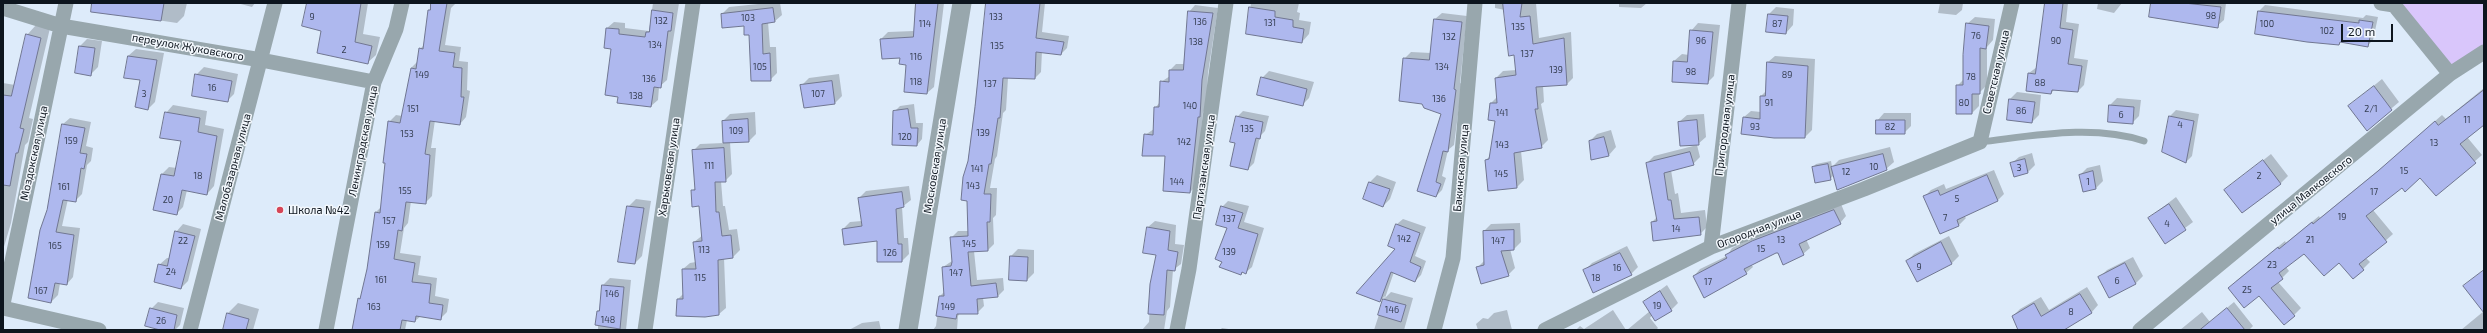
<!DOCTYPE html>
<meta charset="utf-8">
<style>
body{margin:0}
#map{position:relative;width:2487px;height:333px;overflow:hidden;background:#ddebfa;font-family:"Exo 2",sans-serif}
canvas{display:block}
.frame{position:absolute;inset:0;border:4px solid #0d151e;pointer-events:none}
.scale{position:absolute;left:2341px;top:24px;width:52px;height:18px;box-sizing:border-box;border:2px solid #0d151e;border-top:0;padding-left:5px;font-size:12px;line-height:14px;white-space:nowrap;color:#0d151e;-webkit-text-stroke:3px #f2f7fc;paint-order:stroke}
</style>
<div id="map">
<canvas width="2487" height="333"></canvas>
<div class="frame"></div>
<div class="scale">20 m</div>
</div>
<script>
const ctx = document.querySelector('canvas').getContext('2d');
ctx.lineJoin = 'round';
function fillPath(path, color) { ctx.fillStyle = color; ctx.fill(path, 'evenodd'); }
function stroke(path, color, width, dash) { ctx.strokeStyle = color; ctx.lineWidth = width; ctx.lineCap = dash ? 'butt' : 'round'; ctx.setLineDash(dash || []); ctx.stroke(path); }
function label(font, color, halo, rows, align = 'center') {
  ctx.font = font + ' "Exo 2",sans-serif'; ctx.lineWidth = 3; ctx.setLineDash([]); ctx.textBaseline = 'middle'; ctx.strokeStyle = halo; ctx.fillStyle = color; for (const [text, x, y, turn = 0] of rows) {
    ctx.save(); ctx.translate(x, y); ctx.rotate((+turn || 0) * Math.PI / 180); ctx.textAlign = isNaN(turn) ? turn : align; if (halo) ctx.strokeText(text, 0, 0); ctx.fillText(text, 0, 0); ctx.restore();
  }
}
const green = new Path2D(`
 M 2397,3 L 2484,3 L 2484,52 L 2450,74 Z`);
const shadow = new Path2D(`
 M 99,3 L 187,3 L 184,16 L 177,23 L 97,11 Z
 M 237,3 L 255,3 L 252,7 Z
 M 309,3 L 368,3 L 363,34 L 380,37 L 376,55 L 367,63 L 322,30 Z
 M 431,3 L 456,3 L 451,8 L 445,45 L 461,47 L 459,61 L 468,62 L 467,90 L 470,91 L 466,117 L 460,124 L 435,120 L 431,148 L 436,148 L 432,196 L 425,203 L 411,201 L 408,223 L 404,228 L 400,253 L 421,256 L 418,275 L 437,278 L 435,296 L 449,299 L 447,312 L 440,319 L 421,316 L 415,321 L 407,320 L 405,330 L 353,330 L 359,299 L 362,295 L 368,269 L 376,212 L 382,206 L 389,122 L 396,115 L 402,116 L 411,68 L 418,61 L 420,49 L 424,45 Z
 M 653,3 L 679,3 L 667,80 L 659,87 L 658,100 L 651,106 L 612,48 L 605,47 L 607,28 L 614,22 L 625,23 L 625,28 L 649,31 Z
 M 768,3 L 780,3 L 782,15 L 775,21 L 768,22 L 770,47 L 776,47 L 777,73 L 770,80 L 745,25 L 722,14 L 729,7 Z
 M 915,3 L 944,3 L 934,87 L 927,93 L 907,64 L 881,39 L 888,32 L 914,31 Z
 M 987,3 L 1045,3 L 1042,32 L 1069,36 L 1067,48 L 1061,54 L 1042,51 L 1041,72 L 1035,78 L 1008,78 L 1006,110 L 1003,113 L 997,156 L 995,159 L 990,188 L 997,188 L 996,215 L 993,218 L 994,244 L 988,250 L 974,251 L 977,280 L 1003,278 L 1004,290 L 998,296 L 983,298 L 984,306 L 977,313 L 960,313 L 958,316 L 957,330 L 933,330 L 936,326 L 940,296 L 945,291 L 943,267 L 952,261 L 951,238 L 958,231 L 969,231 L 968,162 Z
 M 1251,3 L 1299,3 L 1297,12 L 1300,13 L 1299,20 L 1311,22 L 1309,34 L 1302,42 L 1247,33 Z
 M 1495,3 L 1536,3 L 1539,38 L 1571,32 L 1573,78 L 1567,84 L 1543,86 L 1544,102 L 1541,104 L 1548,140 L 1541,147 L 1521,151 L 1524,180 L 1517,187 L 1489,190 L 1486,160 L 1491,155 L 1496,120 L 1491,103 L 1498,96 L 1496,78 L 1503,71 L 1517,70 L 1513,36 L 1505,10 L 1495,8 Z
 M 1619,3 L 1647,3 L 1641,8 L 1619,7 Z
 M 1940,3 L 1963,3 L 1962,10 L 1956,15 L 1938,13 Z
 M 2046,3 L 2068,3 L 2066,22 L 2079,24 L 2074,58 L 2088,60 L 2084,85 L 2078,91 L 2055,89 L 2051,93 L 2029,73 L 2037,67 Z
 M 2098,3 L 2122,3 L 2114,13 L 2097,9 Z
 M 2152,3 L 2226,3 L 2224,20 L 2217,26 Z
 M 1195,5 L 1218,8 L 1208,73 L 1206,110 L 1203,112 L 1196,186 L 1190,192 L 1166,155 L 1145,135 L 1154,129 L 1155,108 L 1160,102 L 1161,82 L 1170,76 L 1170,70 L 1176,64 L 1184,64 L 1189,12 Z
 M 2265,5 L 2363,18 L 2366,15 L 2378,17 L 2373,40 L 2367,46 L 2341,41 L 2339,44 L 2259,11 Z
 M 1776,7 L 1794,9 L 1793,25 L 1786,33 L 1769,14 Z
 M 1442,13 L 1467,16 L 1460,83 L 1462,84 L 1454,145 L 1448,150 L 1442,176 L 1446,178 L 1442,190 L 1436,196 L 1418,191 L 1442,113 L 1404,59 L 1411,52 L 1431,53 L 1435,19 Z
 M 1975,17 L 1995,19 L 1993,40 L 1987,47 L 1987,85 L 1979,93 L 1979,106 L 1972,113 L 1957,86 L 1964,79 L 1967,24 Z
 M 1698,23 L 1720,25 L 1714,76 L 1707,83 L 1674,61 L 1682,54 L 1689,55 L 1691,31 Z
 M 36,25 L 50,28 L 29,118 L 33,119 L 28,142 L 25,145 L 11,223 L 3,250 L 3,83 L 15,85 L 27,35 Z
 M 87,39 L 102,41 L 98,67 L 91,74 L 76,72 L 80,46 Z
 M 136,49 L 164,53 L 155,102 L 148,109 L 141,80 L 128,56 Z
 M 1775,56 L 1815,59 L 1812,130 L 1805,137 L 1744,117 L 1751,111 L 1761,112 L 1761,96 L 1766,91 L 1768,62 Z
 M 204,67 L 238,74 L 234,94 L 227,101 L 196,75 Z
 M 1269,71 L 1314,82 L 1309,98 L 1302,105 L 1262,78 Z
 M 839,74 L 842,96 L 835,103 L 801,86 L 809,78 Z
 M 2382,79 L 2399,102 L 2367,129 L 2349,106 Z
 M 2484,88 L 2484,124 L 2467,137 L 2482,155 L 2436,195 L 2421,177 L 2402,187 L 2373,210 L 2393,234 L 2366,258 L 2370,262 L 2354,278 L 2339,261 L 2304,253 L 2286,267 L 2289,271 L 2278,282 L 2301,308 L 2294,315 L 2236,281 L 2285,241 L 2286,243 L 2319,216 L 2320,218 L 2386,164 L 2442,115 L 2446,119 Z
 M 2017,92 L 2041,95 L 2039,115 L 2032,122 L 2010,99 Z
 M 2117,98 L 2141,100 L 2139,116 L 2132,123 L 2110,105 Z
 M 914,104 L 916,123 L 923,123 L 922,139 L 917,145 L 894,112 L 900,106 Z
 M 173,105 L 207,111 L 205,125 L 224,129 L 214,186 L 207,194 L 187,190 L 183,207 L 176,214 L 155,209 L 162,174 L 169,167 L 177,168 L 182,140 L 166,113 Z
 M 2176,110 L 2199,114 L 2192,156 L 2186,162 L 2170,116 Z
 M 1243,111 L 1269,116 L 1265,131 L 1260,136 L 1254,163 L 1248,169 L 1236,143 L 1237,117 Z
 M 755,112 L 756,134 L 749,141 L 730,142 L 732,174 L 725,181 L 721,181 L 723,206 L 725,206 L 729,230 L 737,229 L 740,250 L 733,257 L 724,258 L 726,308 L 719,314 L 678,299 L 684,293 L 683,269 L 690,263 L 696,262 L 694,242 L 703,235 L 700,205 L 692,191 L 695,188 L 693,151 L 700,144 L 724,143 L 723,121 L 730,114 Z
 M 1884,113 L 1911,113 L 1911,126 L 1904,133 L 1877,121 Z
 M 1704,114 L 1706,137 L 1698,144 L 1679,122 L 1687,115 Z
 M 70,118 L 91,122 L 86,146 L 93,148 L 91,161 L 87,165 L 82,194 L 75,201 L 68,199 L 62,226 L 80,228 L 73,277 L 67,284 L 60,283 L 58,295 L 51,302 L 48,211 L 63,124 Z
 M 1611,130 L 1616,147 L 1609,155 L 1592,159 L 1590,141 L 1597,134 Z
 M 1697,145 L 1700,157 L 1693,164 L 1671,170 L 1675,194 L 1678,193 L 1681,213 L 1705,210 L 1707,227 L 1700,234 L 1652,222 L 1657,217 L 1647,163 L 1654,156 Z
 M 1890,147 L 1894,162 L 1886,169 L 1834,175 L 1830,179 L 1813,167 L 1816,164 L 1831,161 L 1832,167 L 1839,160 Z
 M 2032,153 L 2035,165 L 2028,172 L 2015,176 L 2011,164 L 2019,157 Z
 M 2271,154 L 2288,176 L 2280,184 L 2226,190 Z
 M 2100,165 L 2103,181 L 2096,188 L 2083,191 L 2080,175 L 2087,168 Z
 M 1994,170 L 2004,194 L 1998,200 L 1964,216 L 1966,218 L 1959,225 L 1941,233 L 1925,196 L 1931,190 L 1944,184 L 1946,189 Z
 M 1377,175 L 1396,182 L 1390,199 L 1383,206 L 1364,199 L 1370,182 Z
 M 909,186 L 911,200 L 902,207 L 904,238 L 908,238 L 909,254 L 902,261 L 878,239 L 843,229 L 850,222 L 862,221 L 859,198 L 866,191 Z
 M 2176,197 L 2193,222 L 2165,243 L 2149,218 Z
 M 636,199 L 651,201 L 642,256 L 635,263 L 628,207 Z
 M 1228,201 L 1249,206 L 1244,222 L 1264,228 L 1252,267 L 1245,273 L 1243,272 L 1241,274 L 1223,261 L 1228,228 L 1222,207 Z
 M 1841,204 L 1846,216 L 1840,223 L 1806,239 L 1810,248 L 1803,254 L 1776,252 L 1751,264 L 1753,267 L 1746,273 L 1694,276 L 1700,269 L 1727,256 L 1732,248 L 1759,235 Z
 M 1403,219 L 1426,227 L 1415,256 L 1426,261 L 1421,275 L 1415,281 L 1394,272 L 1385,298 L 1391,292 L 1413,298 L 1404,330 L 1374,330 L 1385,296 L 1380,301 L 1397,248 L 1397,224 Z
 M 1155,221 L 1176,225 L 1175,244 L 1184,245 L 1181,264 L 1173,270 L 1170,307 L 1167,311 L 1164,330 L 1142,330 L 1149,322 L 1151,284 L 1157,254 L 1148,227 Z
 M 1520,223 L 1521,242 L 1514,249 L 1510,249 L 1515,268 L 1508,275 L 1477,268 L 1485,260 L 1484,231 L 1491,224 Z
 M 183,224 L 201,229 L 188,281 L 181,288 L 159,265 L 167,258 L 169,258 L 176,232 Z
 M 1949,236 L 1959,256 L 1952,263 L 1917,281 L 1907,261 L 1914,254 Z
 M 1627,246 L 1638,267 L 1631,274 L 1585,270 L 1592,263 Z
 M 1018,249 L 1034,250 L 1034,273 L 1027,280 L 1011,256 Z
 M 2133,257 L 2143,276 L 2136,283 L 2110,297 L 2099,278 L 2107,270 Z
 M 2484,270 L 2484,330 L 2461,330 L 2484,311 L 2471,280 Z
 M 610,278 L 631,280 L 626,330 L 598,330 L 598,311 L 600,309 L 603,285 Z
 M 1667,285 L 1678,303 L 1671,310 L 1652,315 L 1650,318 L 1658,328 L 1656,330 L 1627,330 L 1650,311 L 1644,302 Z
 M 2087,287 L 2098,305 L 2091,313 L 2062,330 L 2021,330 L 2013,316 L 2020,309 L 2041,297 L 2049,310 Z
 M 158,302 L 184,308 L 180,325 L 175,330 L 164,330 L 151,309 Z
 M 2234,302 L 2253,326 L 2249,330 L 2180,330 L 2202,312 L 2210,322 Z
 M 238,303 L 259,309 L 253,330 L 224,330 L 228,313 Z
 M 1507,310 L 1512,330 L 1478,330 L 1476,324 L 1483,318 L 1488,319 L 1494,313 Z
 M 1613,310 L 1626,330 L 1576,330 L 1580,326 L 1584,329 Z
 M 879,321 L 881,330 L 849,330 L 862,323 Z
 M 1222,328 L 1235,330 L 1220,330 Z`);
const building = new Path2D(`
 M 92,3 L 164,3 L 161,21 L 91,12 Z
 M 307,3 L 361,3 L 355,42 L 372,46 L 368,64 L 317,53 L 321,31 L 302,26 Z
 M 431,3 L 447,3 L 439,51 L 455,53 L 453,67 L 462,68 L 461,97 L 464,97 L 460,125 L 430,121 L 425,154 L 430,155 L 426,204 L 406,202 L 402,231 L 398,230 L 394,259 L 415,263 L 412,282 L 431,284 L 429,303 L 443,305 L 441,320 L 416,316 L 415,322 L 402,320 L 400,330 L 352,330 L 358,298 L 360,299 L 367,269 L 375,212 L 380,213 L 385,163 L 383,163 L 388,121 L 400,123 L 411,68 L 416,69 L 419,48 L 423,49 L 428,10 L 430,10 Z
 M 916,3 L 938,3 L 927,94 L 904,92 L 906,65 L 899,64 L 900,58 L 882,59 L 880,39 L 913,37 Z
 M 986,3 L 1040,3 L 1036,38 L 1064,42 L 1061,55 L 1036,52 L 1035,79 L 1003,78 L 1000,118 L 998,118 L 991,164 L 989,164 L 984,194 L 991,194 L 990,222 L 987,222 L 988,251 L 968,252 L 971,286 L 996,283 L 998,297 L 977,299 L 978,314 L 957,314 L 956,319 L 936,316 L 939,296 L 944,296 L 942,267 L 951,266 L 952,262 L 950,237 L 968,236 L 967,201 L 961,200 L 963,177 L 968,161 L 975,107 Z
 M 1503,3 L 1522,3 L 1520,17 L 1530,16 L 1533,44 L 1564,38 L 1567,85 L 1536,87 L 1538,109 L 1535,109 L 1542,148 L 1514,153 L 1517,188 L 1488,191 L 1485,160 L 1489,159 L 1495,121 L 1488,120 L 1490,103 L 1497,103 L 1495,78 L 1516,75 L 1514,55 L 1509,56 Z
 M 2045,3 L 2063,3 L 2060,28 L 2073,30 L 2068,64 L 2082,66 L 2078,92 L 2052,90 L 2051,94 L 2026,91 L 2028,73 L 2035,74 Z
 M 2151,3 L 2184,3 L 2221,7 L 2218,28 L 2149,17 Z
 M 1249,7 L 1275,11 L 1275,17 L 1293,20 L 1293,27 L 1304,29 L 1302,43 L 1246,34 Z
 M 773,8 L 775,22 L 762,24 L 763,54 L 770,53 L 771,81 L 751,81 L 749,35 L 744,35 L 744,26 L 722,28 L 721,14 Z
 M 652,10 L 673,13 L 671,31 L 668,31 L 661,88 L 654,87 L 651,107 L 617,103 L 618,97 L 605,95 L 611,49 L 604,48 L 606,28 L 619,29 L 619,34 L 645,37 L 646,32 L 649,32 Z
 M 1188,11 L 1213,13 L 1202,80 L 1200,117 L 1198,117 L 1190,193 L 1163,191 L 1165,156 L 1142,156 L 1144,134 L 1153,135 L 1154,107 L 1159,107 L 1160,81 L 1169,82 L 1169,70 L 1183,70 Z
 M 2258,11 L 2359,23 L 2359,20 L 2373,22 L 2368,47 L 2340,42 L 2339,45 L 2307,42 L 2255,34 Z
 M 1768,14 L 1788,16 L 1786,34 L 1766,32 Z
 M 1434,19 L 1462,22 L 1454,89 L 1456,90 L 1448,152 L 1443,151 L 1436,182 L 1441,184 L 1436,197 L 1417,191 L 1441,114 L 1424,108 L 1422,104 L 1399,101 L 1403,58 L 1429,60 Z
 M 1966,23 L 1989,26 L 1986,49 L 1980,48 L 1980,94 L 1972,94 L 1972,114 L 1956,114 L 1956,85 L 1963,85 L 1963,55 Z
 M 1690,30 L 1713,32 L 1708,84 L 1672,82 L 1673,61 L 1687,62 Z
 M 26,34 L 41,38 L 20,128 L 24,129 L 18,153 L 16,153 L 10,186 L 3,185 L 3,95 L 11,96 Z
 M 79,46 L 95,48 L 91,76 L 75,73 Z
 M 128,56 L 157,60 L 148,110 L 135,107 L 140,80 L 124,78 Z
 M 1767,62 L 1808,66 L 1805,138 L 1774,138 L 1741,134 L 1743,117 L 1760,119 L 1760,96 L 1765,96 Z
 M 195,74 L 232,81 L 228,102 L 192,96 Z
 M 1261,77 L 1307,89 L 1303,106 L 1257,95 Z
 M 832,81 L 835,104 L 804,108 L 800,85 Z
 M 2374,86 L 2392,110 L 2367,131 L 2348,106 Z
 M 2484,90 L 2484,125 L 2460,144 L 2476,163 L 2436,196 L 2420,178 L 2405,192 L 2402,188 L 2366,216 L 2387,242 L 2359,264 L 2364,270 L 2353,279 L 2339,263 L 2324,276 L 2304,254 L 2279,273 L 2283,279 L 2271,288 L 2295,316 L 2284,325 L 2259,296 L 2244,308 L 2228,288 L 2278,247 L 2279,249 L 2312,222 L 2313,224 L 2378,171 L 2435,121 L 2438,125 Z
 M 2009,99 L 2035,102 L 2032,123 L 2007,120 Z
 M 2109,105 L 2134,107 L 2133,124 L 2108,122 Z
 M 908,109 L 911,128 L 918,128 L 917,146 L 892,145 L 893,111 Z
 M 165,112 L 200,118 L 198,132 L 217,136 L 207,195 L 182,190 L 177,215 L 153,210 L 161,174 L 174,176 L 181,141 L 160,138 Z
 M 1236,116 L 1263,122 L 1260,139 L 1256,138 L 1248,170 L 1230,166 L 1235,143 L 1230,142 Z
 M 2169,116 L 2194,121 L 2186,163 L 2162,152 Z
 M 748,119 L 749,142 L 723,143 L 722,121 Z
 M 1697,120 L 1699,145 L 1680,146 L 1678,122 Z
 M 1876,120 L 1905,120 L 1905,134 L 1876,134 Z
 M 62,124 L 85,128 L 80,153 L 87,154 L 84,169 L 81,168 L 76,202 L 63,200 L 56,232 L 74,235 L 67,285 L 55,283 L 51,303 L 28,298 L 40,230 L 47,210 Z
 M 1604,137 L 1609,156 L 1591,160 L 1589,141 Z
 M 724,148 L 726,182 L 715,182 L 716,212 L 719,212 L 722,236 L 731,235 L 733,258 L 718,260 L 719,315 L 705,317 L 676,316 L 677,299 L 683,299 L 682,269 L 696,269 L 693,242 L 702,241 L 699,206 L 692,207 L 691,190 L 695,190 L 692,150 Z
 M 1690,152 L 1694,165 L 1664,173 L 1668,200 L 1671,200 L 1674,219 L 1699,217 L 1701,235 L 1653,241 L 1651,222 L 1657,221 L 1646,163 Z
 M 1883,154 L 1887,170 L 1837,190 L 1831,167 Z
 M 2025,159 L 2028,173 L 2014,177 L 2010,163 Z
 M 2263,160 L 2281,184 L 2242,213 L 2224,190 Z
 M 1828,164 L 1831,180 L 1815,183 L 1812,167 Z
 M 2093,171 L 2096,189 L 2083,192 L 2079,175 Z
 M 1987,175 L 1998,201 L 1957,220 L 1959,226 L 1940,234 L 1923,196 L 1938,190 L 1940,195 Z
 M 1369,182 L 1390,189 L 1383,207 L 1363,199 Z
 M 902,192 L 904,207 L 896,209 L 898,244 L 902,244 L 902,262 L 877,262 L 877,241 L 844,245 L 842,229 L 862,226 L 858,198 Z
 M 2169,204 L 2186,230 L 2165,244 L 2148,218 Z
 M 627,206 L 644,208 L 635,264 L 618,262 Z
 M 1221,206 L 1243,213 L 1238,228 L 1258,234 L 1246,274 L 1242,272 L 1241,275 L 1219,267 L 1222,262 L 1215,259 L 1227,228 L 1216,225 Z
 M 1834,210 L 1841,224 L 1799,244 L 1804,255 L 1783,265 L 1778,253 L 1776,253 L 1744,269 L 1747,274 L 1704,298 L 1693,276 L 1727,258 L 1725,255 L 1752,241 Z
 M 1396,224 L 1420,233 L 1410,262 L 1421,267 L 1415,282 L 1391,272 L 1380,302 L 1356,293 L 1395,249 L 1388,246 Z
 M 1147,227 L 1170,231 L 1168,250 L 1178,252 L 1175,271 L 1167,270 L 1164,315 L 1148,314 L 1150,284 L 1156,255 L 1143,253 Z
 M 1514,230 L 1514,250 L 1501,251 L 1509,276 L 1481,284 L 1476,267 L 1484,265 L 1483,231 Z
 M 175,231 L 195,236 L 181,289 L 154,282 L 158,264 L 167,266 Z
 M 1941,242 L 1952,264 L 1917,282 L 1906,261 Z
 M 1620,253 L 1632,275 L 1593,293 L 1583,270 Z
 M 1010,256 L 1028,257 L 1027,281 L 1009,280 Z
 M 2125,263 L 2136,284 L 2109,298 L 2098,277 Z
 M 2484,270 L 2484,313 L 2463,286 Z
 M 602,285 L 624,287 L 620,329 L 595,325 L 597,311 L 599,311 Z
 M 1660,291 L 1672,311 L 1655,321 L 1643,302 Z
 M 2080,294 L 2092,313 L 2064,330 L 2018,330 L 2012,316 L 2034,303 L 2041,316 Z
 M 1383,299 L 1406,305 L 1401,322 L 1378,315 Z
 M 150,308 L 177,315 L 174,330 L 160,330 L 145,326 Z
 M 2227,308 L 2245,330 L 2200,330 Z
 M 227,313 L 249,319 L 246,330 L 223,330 Z`);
const service = new Path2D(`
 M 1980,142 C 2033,136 2092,124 2144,141`);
const minor = new Path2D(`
 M 2381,3 L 2394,5 L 2450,74
 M 3,8 L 61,26 L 261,60 L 374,82
 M 1711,247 L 1739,3
 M 3,304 L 66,3
 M 3,308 L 99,330
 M 190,330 L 275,3
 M 326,330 L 374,82 L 396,29 L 402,3
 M 645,330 L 693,3
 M 1177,330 L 1189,269 L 1226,3
 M 1434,330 L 1453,258 L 1475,3
 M 1545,330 L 1711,247 L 1864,189 L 1980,142 L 2012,3
 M 2140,330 L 2450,74 L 2484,52`);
const tertiary = new Path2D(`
 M 908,330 L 962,3`);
const markers = [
 [280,210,4,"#d64557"]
];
const numberNames = [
 ["98",2211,16],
 ["9",312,17],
 ["133",996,17],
 ["103",748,18],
 ["132",661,21],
 ["136",1200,22],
 ["131",1270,23],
 ["114",925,24],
 ["87",1777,24],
 ["100",2267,24],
 ["135",1518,27],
 ["102",2327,31],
 ["76",1976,36],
 ["132",1449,37],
 ["96",1701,41],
 ["90",2056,41],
 ["138",1196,42],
 ["134",655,45],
 ["135",997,46],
 ["2",344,50],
 ["137",1527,54],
 ["116",916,57],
 ["105",760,67],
 ["134",1442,67],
 ["139",1556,70],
 ["98",1691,72],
 ["149",422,75],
 ["89",1787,75],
 ["78",1971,77],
 ["136",649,79],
 ["118",916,82],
 ["88",2040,83],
 ["137",990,84],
 ["16",212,88],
 ["3",144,94],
 ["107",818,94],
 ["138",636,96],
 ["136",1439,99],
 ["91",1769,103],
 ["80",1964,103],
 ["140",1190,106],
 ["151",413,109],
 ["2/1",2371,109],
 ["86",2021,111],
 ["141",1502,113],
 ["6",2121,115],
 ["11",2467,120],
 ["4",2180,125],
 ["93",1755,127],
 ["82",1890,127],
 ["135",1247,129],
 ["109",736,131],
 ["139",983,133],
 ["153",407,134],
 ["120",905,137],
 ["159",71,141],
 ["142",1184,142],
 ["13",2434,143],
 ["143",1502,145],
 ["111",709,166],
 ["10",1874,167],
 ["3",2019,168],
 ["141",977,169],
 ["15",2404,171],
 ["12",1846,172],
 ["145",1501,174],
 ["18",198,176],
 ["2",2259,176],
 ["144",1177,182],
 ["1",2088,182],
 ["143",973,186],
 ["161",64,187],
 ["155",405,191],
 ["17",2374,192],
 ["5",1957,199],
 ["20",168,200],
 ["19",2342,217],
 ["7",1945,218],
 ["137",1229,219],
 ["157",389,221],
 ["4",2167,224],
 ["14",1676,229],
 ["142",1404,239],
 ["13",1781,240],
 ["21",2310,240],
 ["22",183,241],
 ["147",1498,241],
 ["145",969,244],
 ["159",383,245],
 ["165",55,246],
 ["15",1761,249],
 ["113",704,250],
 ["139",1229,252],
 ["126",890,253],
 ["23",2272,265],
 ["9",1919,267],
 ["16",1617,268],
 ["24",171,272],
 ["147",956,273],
 ["115",700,278],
 ["18",1596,278],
 ["161",381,280],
 ["6",2117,281],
 ["17",1708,282],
 ["25",2247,290],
 ["167",41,291],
 ["146",612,294],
 ["19",1657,306],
 ["163",374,307],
 ["149",948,307],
 ["146",1392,310],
 ["8",2071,312],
 ["148",608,320],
 ["26",161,321]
];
const streetNames = [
 ["переулок Жуковского",188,47,10],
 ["Советская улица",1996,72,-77],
 ["Пригородная улица",1725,125,-83],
 ["Ленинградская улица",363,141,-79],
 ["Моздокская улица",34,153,-78],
 ["Московская улица",935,166,-81],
 ["Малобазарная улица",233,167,-75],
 ["Харьковская улица",669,167,-82],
 ["Партизанская улица",1204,167,-82],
 ["Бакинская улица",1461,168,-85],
 ["улица Маяковского",2311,190,-39],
 ["Огородная улица",1759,229,-21]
];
const poiNames = [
 ["Школа №42",288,210]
];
fillPath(green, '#d9c6fb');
fillPath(shadow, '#0003');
fillPath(building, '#aeb8ee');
stroke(building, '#707691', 1);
stroke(service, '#98a7ad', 7);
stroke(minor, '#98a7ad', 15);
stroke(tertiary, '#98a7ad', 19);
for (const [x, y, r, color] of markers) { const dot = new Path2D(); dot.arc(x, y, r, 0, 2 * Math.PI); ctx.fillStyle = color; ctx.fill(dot); stroke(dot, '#f2f7fc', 1.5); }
label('9px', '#353e52', null, numberNames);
label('11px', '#0d151e', '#f2f7fc', streetNames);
label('11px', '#0d151e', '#f2f7fc', poiNames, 'left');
</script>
